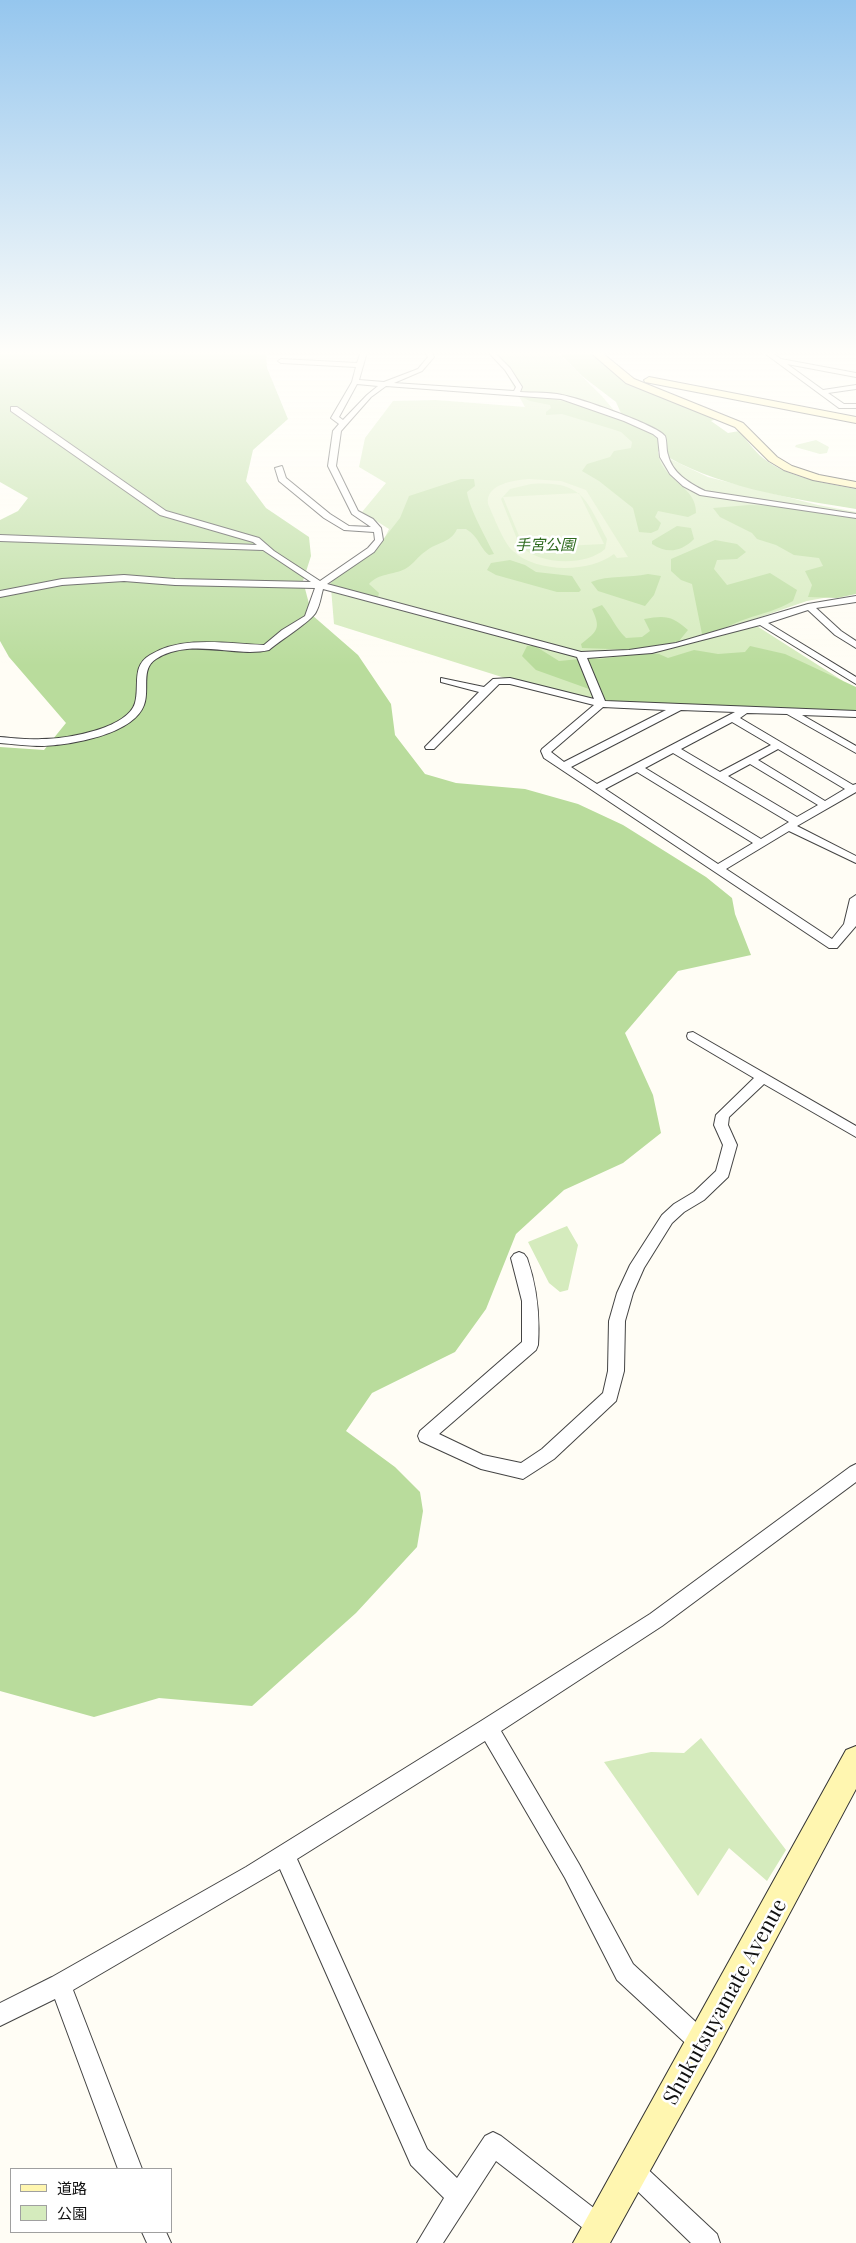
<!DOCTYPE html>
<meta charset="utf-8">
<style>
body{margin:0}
#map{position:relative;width:856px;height:2243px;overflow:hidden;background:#fffdf5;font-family:"Playfair Display","Noto Sans JP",serif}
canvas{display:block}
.legend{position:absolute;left:10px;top:2168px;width:162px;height:65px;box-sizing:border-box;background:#fff;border:1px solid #a0a0a0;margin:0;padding:6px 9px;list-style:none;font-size:15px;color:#111}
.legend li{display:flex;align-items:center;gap:10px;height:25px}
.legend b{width:25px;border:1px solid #a0a0a0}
</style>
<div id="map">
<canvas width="856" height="2243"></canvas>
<ul class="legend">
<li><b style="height:6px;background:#fff6b0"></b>道路</li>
<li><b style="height:14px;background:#d5ebbd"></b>公園</li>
</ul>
</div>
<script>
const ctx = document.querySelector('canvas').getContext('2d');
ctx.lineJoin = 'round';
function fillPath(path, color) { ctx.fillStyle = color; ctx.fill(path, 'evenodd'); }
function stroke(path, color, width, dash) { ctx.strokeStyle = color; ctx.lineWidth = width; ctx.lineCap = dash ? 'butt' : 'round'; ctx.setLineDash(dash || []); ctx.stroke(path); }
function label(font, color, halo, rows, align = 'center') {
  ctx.font = font + ' "Playfair Display","Noto Sans JP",serif'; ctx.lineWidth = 5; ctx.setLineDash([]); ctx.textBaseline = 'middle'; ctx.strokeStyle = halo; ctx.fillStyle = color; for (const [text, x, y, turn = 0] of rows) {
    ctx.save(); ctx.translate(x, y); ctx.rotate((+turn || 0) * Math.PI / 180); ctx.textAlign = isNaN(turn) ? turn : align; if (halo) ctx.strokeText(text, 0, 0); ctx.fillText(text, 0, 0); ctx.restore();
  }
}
const green = new Path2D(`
 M 494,352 L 557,352 L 601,395 L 645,447 L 708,477 L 818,505 L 856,512 L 856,592 L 807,601 L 749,621 L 843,681 L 607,702 L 505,678 L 334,624 L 331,588 L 383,541 L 389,529 L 362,512 L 386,483 L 359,467 L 365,438 L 393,401 L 436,400 L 525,407 Z
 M 816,440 L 829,447 L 827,453 L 820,454 L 795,447 L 796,445 Z
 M 567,1226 L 578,1245 L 568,1290 L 560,1292 L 549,1283 L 528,1242 Z
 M 701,1738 L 786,1850 L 767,1881 L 729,1848 L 698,1896 L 604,1762 L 651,1752 L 684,1753 Z`);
const forest = new Path2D(`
 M 0,352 L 266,352 L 267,368 L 288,419 L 253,450 L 246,481 L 266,508 L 309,537 L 311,556 L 303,581 L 312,615 L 358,655 L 391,704 L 395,735 L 425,774 L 456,783 L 525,789 L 578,804 L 623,825 L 706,877 L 732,898 L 735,914 L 751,955 L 678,971 L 625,1033 L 653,1095 L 661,1133 L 623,1163 L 564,1190 L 516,1234 L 486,1309 L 455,1352 L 372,1393 L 346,1431 L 395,1467 L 420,1492 L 423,1511 L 417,1547 L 356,1613 L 252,1706 L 159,1698 L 94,1717 L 0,1691 L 0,747 L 44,750 L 66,723 L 9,657 L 0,641 L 0,520 L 18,511 L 28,498 L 0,482 Z
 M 558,352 L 589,352 L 626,383 L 716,419 L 711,421 L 728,433 L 739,431 C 747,440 754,451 763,458 C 787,478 826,483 856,489 L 856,509 C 793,499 712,486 658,451 C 659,480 697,485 696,513 L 688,517 L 658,511 L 655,517 L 661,523 L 658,530 L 651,533 L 639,532 L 633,508 L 599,481 L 582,471 L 587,464 L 610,457 L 614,451 L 631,448 L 632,442 L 621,432 L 612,429 L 562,414 L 546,415 L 546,412 L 551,408 L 550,405 L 530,401 L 522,397 C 558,396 589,408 623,418 L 616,402 L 582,376 Z
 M 461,479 L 474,479 L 475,486 L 467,492 C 469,508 486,538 494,554 L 489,555 C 479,547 480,538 466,529 L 457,529 C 451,543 437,542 426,551 C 418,556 414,564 405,569 C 393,575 379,573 369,584 L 379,593 L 378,597 L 329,585 L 338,575 L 371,555 L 400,518 L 409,496 Z
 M 749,505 L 780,506 L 856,519 L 856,594 L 837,598 L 808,597 L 812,585 L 805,571 L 823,566 L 819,558 L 794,555 L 776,545 L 757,539 L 752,533 L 720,517 L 713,508 Z
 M 677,526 L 691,528 L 694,539 C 681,552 667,554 652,544 L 652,541 Z
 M 715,540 L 737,544 L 746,552 L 737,559 L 717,560 L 714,569 L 727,585 L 770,573 L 797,590 L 793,601 C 778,610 763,613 746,619 C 730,624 719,633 702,634 L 692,584 L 681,580 L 671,571 L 671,559 Z
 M 510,560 L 525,565 L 536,572 L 572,576 L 581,590 L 579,592 L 557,592 L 496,575 L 487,570 L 491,563 Z
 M 648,574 L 661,576 L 654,595 L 645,606 L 598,591 L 591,582 C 609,575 629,578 648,574 Z
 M 602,605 C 612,617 615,627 626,638 L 642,637 L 650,631 L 644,619 C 666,615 672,616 688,630 L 679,641 L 639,650 L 582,648 L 581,644 C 598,631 601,628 592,609 Z
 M 527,646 L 535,646 L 559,661 L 590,658 L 599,659 L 647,653 L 659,654 L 668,658 L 694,650 L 718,654 L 745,652 L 750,646 L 785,654 L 856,687 L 856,712 L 603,702 L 589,689 L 536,670 L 522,656 Z`);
const pitch = new Path2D(`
 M 529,479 L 561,481 L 586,490 L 628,557 L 617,558 L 614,554 C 589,573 536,573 513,551 C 503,542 494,517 488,504 C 485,484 515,480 529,479 ZM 531,484 C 583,480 586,500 607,539 L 605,549 C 585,567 536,565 519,544 L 501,499 L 510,489 Z
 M 579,493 L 604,544 L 524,548 L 503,497 Z`);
const street = new Path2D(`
 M 361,352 L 367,352 L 359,380 L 384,382 L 418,369 L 428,357 L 425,352 L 431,352 L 434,357 L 422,371 L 394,383 L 514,391 L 516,387 L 505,370 L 490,354 L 495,353 L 510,368 L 522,387 L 520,392 C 534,393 549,392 562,395 C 579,398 657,425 665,436 C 667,441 666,450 668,455 C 672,473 689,483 705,491 L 856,514 L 856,518 L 700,495 L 683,486 L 670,474 L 660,457 L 658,438 L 653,434 L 624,421 L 561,399 L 386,386 L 371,397 L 341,431 L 336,466 L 358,511 L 373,519 L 381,528 L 383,540 L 374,552 L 327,584 L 581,652 L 629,650 L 676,643 L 808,604 L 856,596 L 856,602 L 816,608 L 841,631 L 856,641 L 856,648 L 835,635 L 808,610 L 768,623 L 856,677 L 856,684 L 760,625 L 652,653 L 587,658 L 605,701 L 856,711 L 856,717 L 802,715 L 856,746 L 856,753 L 787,714 L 747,713 L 740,718 L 853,785 L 856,784 L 856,792 L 797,826 L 856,856 L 856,863 L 789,831 L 726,869 L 832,939 L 844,924 L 850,899 L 856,895 L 856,926 L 837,948 L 829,948 L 544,758 L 541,751 L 542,749 L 594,705 L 510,684 L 499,684 L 434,749 L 426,749 L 425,747 L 479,692 L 441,682 L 441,678 L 484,687 L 493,679 L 510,678 L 594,699 L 577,657 L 323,589 C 321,596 320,605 316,612 C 312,621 279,641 269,650 C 235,658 191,637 156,659 C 140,669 150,690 144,705 C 133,735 70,745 42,746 C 28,746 14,744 0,743 L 0,737 C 14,738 28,740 42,739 C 66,739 127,729 135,703 C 140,686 131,666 150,655 C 183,635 228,644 264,645 L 282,630 L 305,616 L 315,588 L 175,585 L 124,581 L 62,585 L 0,597 L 0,591 L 62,579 L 124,575 L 175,579 L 311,582 L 263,550 L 0,541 L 0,535 L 257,545 L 253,542 L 160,515 L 11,411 L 11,407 L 17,407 L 166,511 L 259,538 L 274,551 L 320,581 L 368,548 L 375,540 L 374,532 L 344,530 L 324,518 L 279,481 L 275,468 L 282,466 L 286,478 L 330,514 L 349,526 L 371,527 L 352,514 L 328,466 L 333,431 L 339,424 L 331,418 L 352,382 L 356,367 L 281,363 L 278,361 L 281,359 L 357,363 ZM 357,384 L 378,386 L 367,395 L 343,420 L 339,417 ZM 603,707 L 666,710 L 564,762 L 551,752 ZM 681,710 L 735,712 L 597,784 L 571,767 ZM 732,722 L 771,745 L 720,772 L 681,749 ZM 778,749 L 845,789 L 825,801 L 758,760 ZM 673,753 L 789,822 L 761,839 L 645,768 ZM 750,764 L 818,805 L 797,817 L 728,776 ZM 637,772 L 753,843 L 718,864 L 605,789 Z
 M 763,352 L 771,352 L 781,359 L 856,373 L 856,377 L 787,364 L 823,390 L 856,385 L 856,389 L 828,393 L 844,404 L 856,404 L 856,408 L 839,408 Z
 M 693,1032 L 856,1126 L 856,1137 L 764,1084 L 729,1117 L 728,1125 L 737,1145 L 728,1177 L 704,1200 L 684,1212 L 672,1223 L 644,1268 L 633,1293 L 625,1321 L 624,1371 L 616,1401 L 554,1459 L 523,1479 L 481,1469 L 420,1441 L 418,1436 L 420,1431 L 522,1342 L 522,1301 L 511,1258 L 514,1254 L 519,1252 L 524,1254 L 527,1258 C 537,1287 540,1315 538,1345 L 536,1350 L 439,1434 L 483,1455 L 521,1463 L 542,1449 L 603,1393 L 608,1371 L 609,1321 L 617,1293 L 630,1265 L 662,1215 L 674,1204 L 694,1192 L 716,1171 L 723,1145 L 714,1125 L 716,1115 L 754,1078 L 688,1039 L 687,1036 L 688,1033 Z
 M 856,1464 L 856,1482 L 662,1626 L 501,1731 L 579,1864 L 633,1964 L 711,2036 L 714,2044 L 711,2052 L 703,2055 L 695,2052 L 617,1980 L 565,1878 L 485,1741 L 297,1859 L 427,2149 L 457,2178 L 485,2136 L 493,2132 L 501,2136 L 608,2219 L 612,2227 L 608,2235 L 600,2239 L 592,2235 L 496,2161 L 443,2243 L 417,2243 L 444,2198 L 411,2165 L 280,1869 L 73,1990 L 142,2169 L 118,2169 L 55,1999 L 0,2026 L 0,2003 L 52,1977 L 246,1867 L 481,1721 L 650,1614 L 850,1467 Z
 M 632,2158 L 640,2162 L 717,2234 L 720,2243 L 691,2243 L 624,2178 L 620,2170 L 624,2162 Z
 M 142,2232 L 166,2232 L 171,2243 L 147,2243 Z`);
const secondary = new Path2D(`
 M 590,352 L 601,352 L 634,379 L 743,423 L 777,457 L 792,466 L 819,475 L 856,482 L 856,488 L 813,480 L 784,470 L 769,461 L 735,427 L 626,383 Z
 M 649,377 L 856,417 L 856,423 L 645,382 L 644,380 Z
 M 856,1746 L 856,1789 L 714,2055 L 610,2243 L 573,2243 L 846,1750 Z`);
const farParknames = [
 ["手宮公園",545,545]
];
const nearStreetnames = [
 ["Shukutsuyamate Avenue",725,2002,-61]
];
fillPath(green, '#d5ebbd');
fillPath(forest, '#b9dc9c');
fillPath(pitch, '#e6f2cf');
stroke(street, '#444', 2);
stroke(secondary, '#333', 2);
fillPath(street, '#fff');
fillPath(secondary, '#fff6b0');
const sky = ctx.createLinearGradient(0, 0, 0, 666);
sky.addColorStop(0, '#95c6ee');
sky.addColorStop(0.53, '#fffefa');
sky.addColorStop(1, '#fffefa00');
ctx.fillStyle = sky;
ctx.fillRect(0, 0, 856, 666);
label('italic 15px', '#2f6b1f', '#fff', farParknames);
label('21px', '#111', '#fff', nearStreetnames);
</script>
